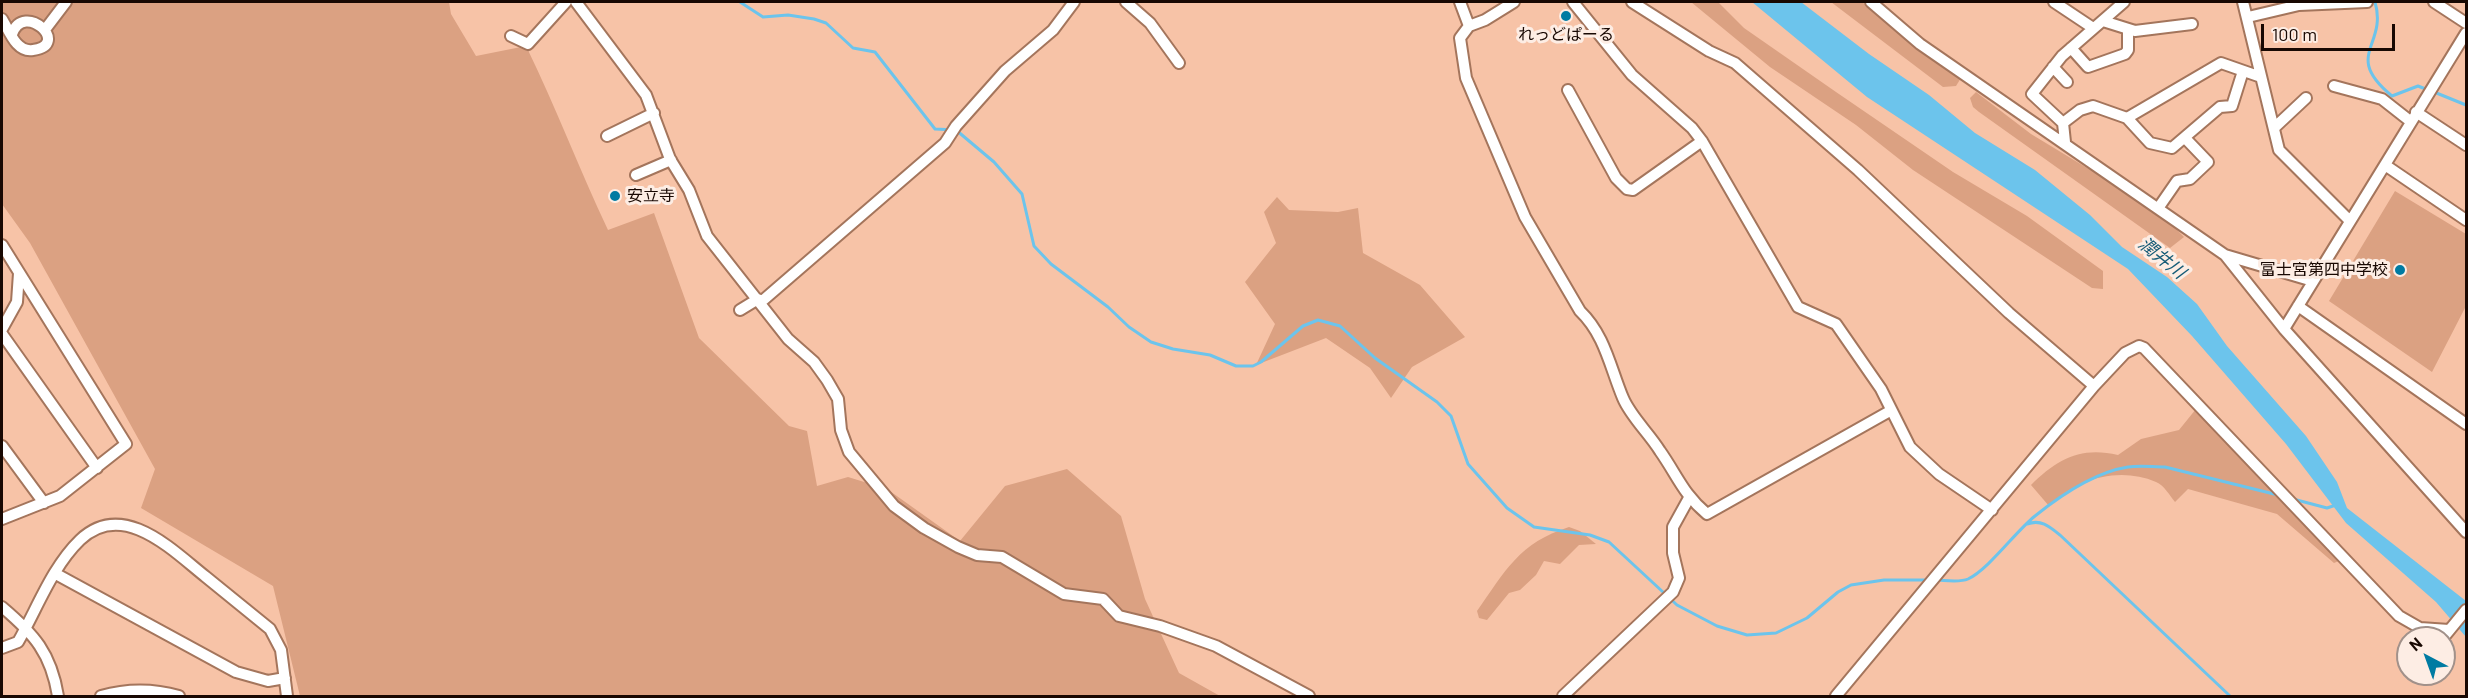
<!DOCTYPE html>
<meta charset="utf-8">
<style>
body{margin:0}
#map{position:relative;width:2468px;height:698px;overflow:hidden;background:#f7c3a7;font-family:Barlow,sans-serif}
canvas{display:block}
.frame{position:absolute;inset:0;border:3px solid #180802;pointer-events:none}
.north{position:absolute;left:2396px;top:626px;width:60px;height:60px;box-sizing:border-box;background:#fdede4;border:2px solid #a1918a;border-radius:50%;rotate:319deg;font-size:16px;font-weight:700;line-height:24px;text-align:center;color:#180802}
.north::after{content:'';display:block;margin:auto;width:21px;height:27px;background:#007ba2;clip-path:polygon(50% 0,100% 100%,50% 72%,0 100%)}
.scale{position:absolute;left:2261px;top:24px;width:134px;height:27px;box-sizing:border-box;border:3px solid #180802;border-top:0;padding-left:8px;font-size:18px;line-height:21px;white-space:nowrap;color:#180802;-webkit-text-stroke:4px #fdede4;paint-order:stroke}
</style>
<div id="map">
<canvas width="2468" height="698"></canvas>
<div class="frame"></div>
<div class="north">N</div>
<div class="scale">100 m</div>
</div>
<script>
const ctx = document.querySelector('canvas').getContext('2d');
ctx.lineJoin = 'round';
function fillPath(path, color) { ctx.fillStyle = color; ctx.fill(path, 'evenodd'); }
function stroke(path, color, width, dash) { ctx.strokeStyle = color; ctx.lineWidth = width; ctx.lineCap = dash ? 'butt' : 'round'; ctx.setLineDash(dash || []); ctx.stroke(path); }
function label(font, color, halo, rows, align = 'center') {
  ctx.font = font + ' Barlow,"Noto Sans JP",sans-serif'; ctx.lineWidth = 6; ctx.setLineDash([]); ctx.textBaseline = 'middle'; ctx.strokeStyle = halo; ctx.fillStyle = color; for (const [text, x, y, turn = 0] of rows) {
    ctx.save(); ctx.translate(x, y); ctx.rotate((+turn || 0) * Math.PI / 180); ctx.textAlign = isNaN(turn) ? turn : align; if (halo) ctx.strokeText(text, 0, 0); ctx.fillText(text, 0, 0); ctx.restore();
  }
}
const green = new Path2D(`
 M 2,2 L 449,2 L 451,14 L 476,56 L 526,46 C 556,107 579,169 608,230 L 654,213 L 699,338 L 789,426 L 807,431 L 817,486 L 848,477 L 887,489 L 960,541 L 1005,486 L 1067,469 L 1121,516 L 1145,599 L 1179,673 L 1220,696 L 300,696 L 273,586 L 141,508 L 155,469 L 30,243 L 2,204 Z
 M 1691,2 L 1718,2 L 1744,28 L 1836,92 L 1953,172 L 2027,216 L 2103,271 L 2103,289 L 2092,288 L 1913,170 L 1856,125 L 1770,67 Z
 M 1831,2 L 1862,2 L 1961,78 L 1956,86 L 1943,87 Z
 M 1976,92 L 2031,134 L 2158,211 L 2184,237 L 2170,248 L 1979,112 L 1973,107 L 1970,98 Z
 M 2395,191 L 2466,234 L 2466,306 L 2432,372 L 2329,301 Z
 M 1277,197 L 1289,210 L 1338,212 L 1358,208 L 1363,253 L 1420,285 L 1465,337 L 1412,367 L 1391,398 L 1370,368 L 1326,338 L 1256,365 L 1275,324 L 1245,282 L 1276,243 L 1264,212 Z
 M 2196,409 L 2341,560 L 2334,563 L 2277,514 L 2188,489 L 2175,502 C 2170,496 2164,485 2156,482 C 2119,466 2076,479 2049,506 L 2031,485 C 2057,459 2081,446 2118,455 L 2141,439 L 2179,430 Z
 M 1569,527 L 1580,531 L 1596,544 L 1579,545 L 1560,564 L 1544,561 L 1536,575 L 1520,590 L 1509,593 L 1487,620 L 1479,618 L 1477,611 C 1506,570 1519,543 1569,527 Z`);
const water = new Path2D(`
 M 1752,2 L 1801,2 L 1869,54 L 1929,95 L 1975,133 L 2035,170 L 2090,215 L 2122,247 L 2167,277 L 2197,304 L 2227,346 L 2306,436 L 2337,482 L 2347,508 L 2466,601 L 2466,637 L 2436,602 L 2346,523 L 2286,444 L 2192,336 L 2128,269 L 1867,97 Z`);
const stream = new Path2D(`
 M 740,2 L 763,17 L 788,15 L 814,19 L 826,23 L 853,48 L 875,52 L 935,129 L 956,130 L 994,162 L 1022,194 L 1034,246 L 1051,264 L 1108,307 L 1129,327 L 1151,342 L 1173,349 L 1210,355 L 1236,366 L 1253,366 L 1261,362 L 1303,326 L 1318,320 L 1340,326 L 1375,358 L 1437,402 L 1451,416 L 1468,464 L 1507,508 L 1534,527 L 1590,535 L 1609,542 L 1677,605 L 1717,626 L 1747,635 L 1776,633 L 1807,618 L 1838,592 L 1851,585 L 1884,580 L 1929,580
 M 2375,2 C 2388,46 2342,55 2392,96 L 2418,86 L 2428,90
 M 2434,92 L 2466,105
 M 2293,499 L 2327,508 L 2336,505
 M 2027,524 C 2041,519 2049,526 2060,535 L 2230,696
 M 1935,580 C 1944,580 1959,583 1968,579 C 1989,569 2015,532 2035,516 C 2061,495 2096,472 2128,467 C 2141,465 2152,467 2165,467 L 2278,495`);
const minor = new Path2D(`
 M 576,2 L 646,95 L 670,159 L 689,190 L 707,236 L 788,339 L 814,362 L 827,380 L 838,399 L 841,430 L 849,452 L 894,506 L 924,528 L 958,547 L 977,555 L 1002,557 L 1064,594 L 1103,599 L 1119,616 L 1160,626 L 1216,646 L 1309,696
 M 1126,2 L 1150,23 L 1179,63
 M 1460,2 L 1469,26 L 1460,38 L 1466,78 L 1525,217 L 1580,311 C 1605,335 1610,367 1623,398 C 1631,417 1649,433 1660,451 C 1677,475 1683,494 1707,514 L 1890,411
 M 1573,2 L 1632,75 L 1692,128 L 1702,141 L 1798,307 L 1836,324 L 1881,389 L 1910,447 L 1939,474 L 1992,510
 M 1632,2 L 1709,51 L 1735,63 L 1858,170 L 2009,313 L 2094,386
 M 1871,2 L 1920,44 L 2225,255 L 2284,329 L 2466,532
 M 2054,2 L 2093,28
 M 2243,2 L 2279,150 L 2349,220
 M 2434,2 L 2466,23
 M 2248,17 L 2299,5 L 2367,2
 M 2,19 C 9,30 16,53 33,50 C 72,45 24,0 12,34
 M 2103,21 L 2135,31 L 2192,24
 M 1469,26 L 1485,20 L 1514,2
 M 47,27 L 66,2
 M 511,36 L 528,44 L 566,2
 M 2071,48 L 2088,67 L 2125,54 L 2128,50 L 2128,29
 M 2053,67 L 2067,82
 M 2334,86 L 2382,99 L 2410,121
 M 1568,90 L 1616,178 L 1627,189 L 1633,190 L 1702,141
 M 2416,112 L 2466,145
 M 2127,118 L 2221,63 L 2261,77
 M 2063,123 L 2032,94 L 2062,56 L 2124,2
 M 2274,128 L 2306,98
 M 607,136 L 654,113
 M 2065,142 L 2063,123 L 2080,110 L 2093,106 L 2127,118 L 2150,143 L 2172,148 L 2220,107 L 2232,106 L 2243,71
 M 2385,165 L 2466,220
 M 636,175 L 671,160
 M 2159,207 L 2177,181 L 2190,179 L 2208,162 L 2185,138
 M 2,245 L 126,444 L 60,496 L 2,519
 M 2225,255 L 2313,281
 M 761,302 L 945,143 L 956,126 L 1005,71 L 1053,30 L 1074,2
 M 2298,306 L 2466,424
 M 740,310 L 758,299
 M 2,329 L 17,302 L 19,273
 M 2284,329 L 2466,33
 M 2,334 L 97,468
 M 2,446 L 44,503
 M 56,574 L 236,672 L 268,681 L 285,678
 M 2,607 C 34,634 51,653 58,696
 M 2443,638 L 2466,610
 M 2,648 L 18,642 C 37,609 52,567 80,540 C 123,499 172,550 206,577 C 227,594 248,611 270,629 L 281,650 L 287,696
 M 101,696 C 126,689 154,689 179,696
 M 1563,696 L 1673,592 L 1679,578 L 1673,553 L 1673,527 L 1689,498
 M 1836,696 L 2094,386 L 2125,353 L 2139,346 L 2144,348 L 2399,616 L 2420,628 L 2449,630`);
const markers = [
 [1566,16,6,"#007ba2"],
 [615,196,6,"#007ba2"],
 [2400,270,6,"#007ba2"]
];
const poiNames = [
 ["れっどぱーる",1566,35],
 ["安立寺",627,196,"left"],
 ["富士宮第四中学校",2388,270,"right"]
];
const waterNames = [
 ["潤井川",2162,258,39]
];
fillPath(green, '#dba182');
fillPath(water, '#6cc4ec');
stroke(stream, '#6cc4ec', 3);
stroke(minor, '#a4755c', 14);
stroke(minor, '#fff', 10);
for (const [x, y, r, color] of markers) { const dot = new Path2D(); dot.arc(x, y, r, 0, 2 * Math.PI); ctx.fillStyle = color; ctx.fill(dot); stroke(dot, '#fdede4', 2); }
label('16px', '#180802', '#fdede4', poiNames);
label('italic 18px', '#175c77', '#fdede4', waterNames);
</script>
